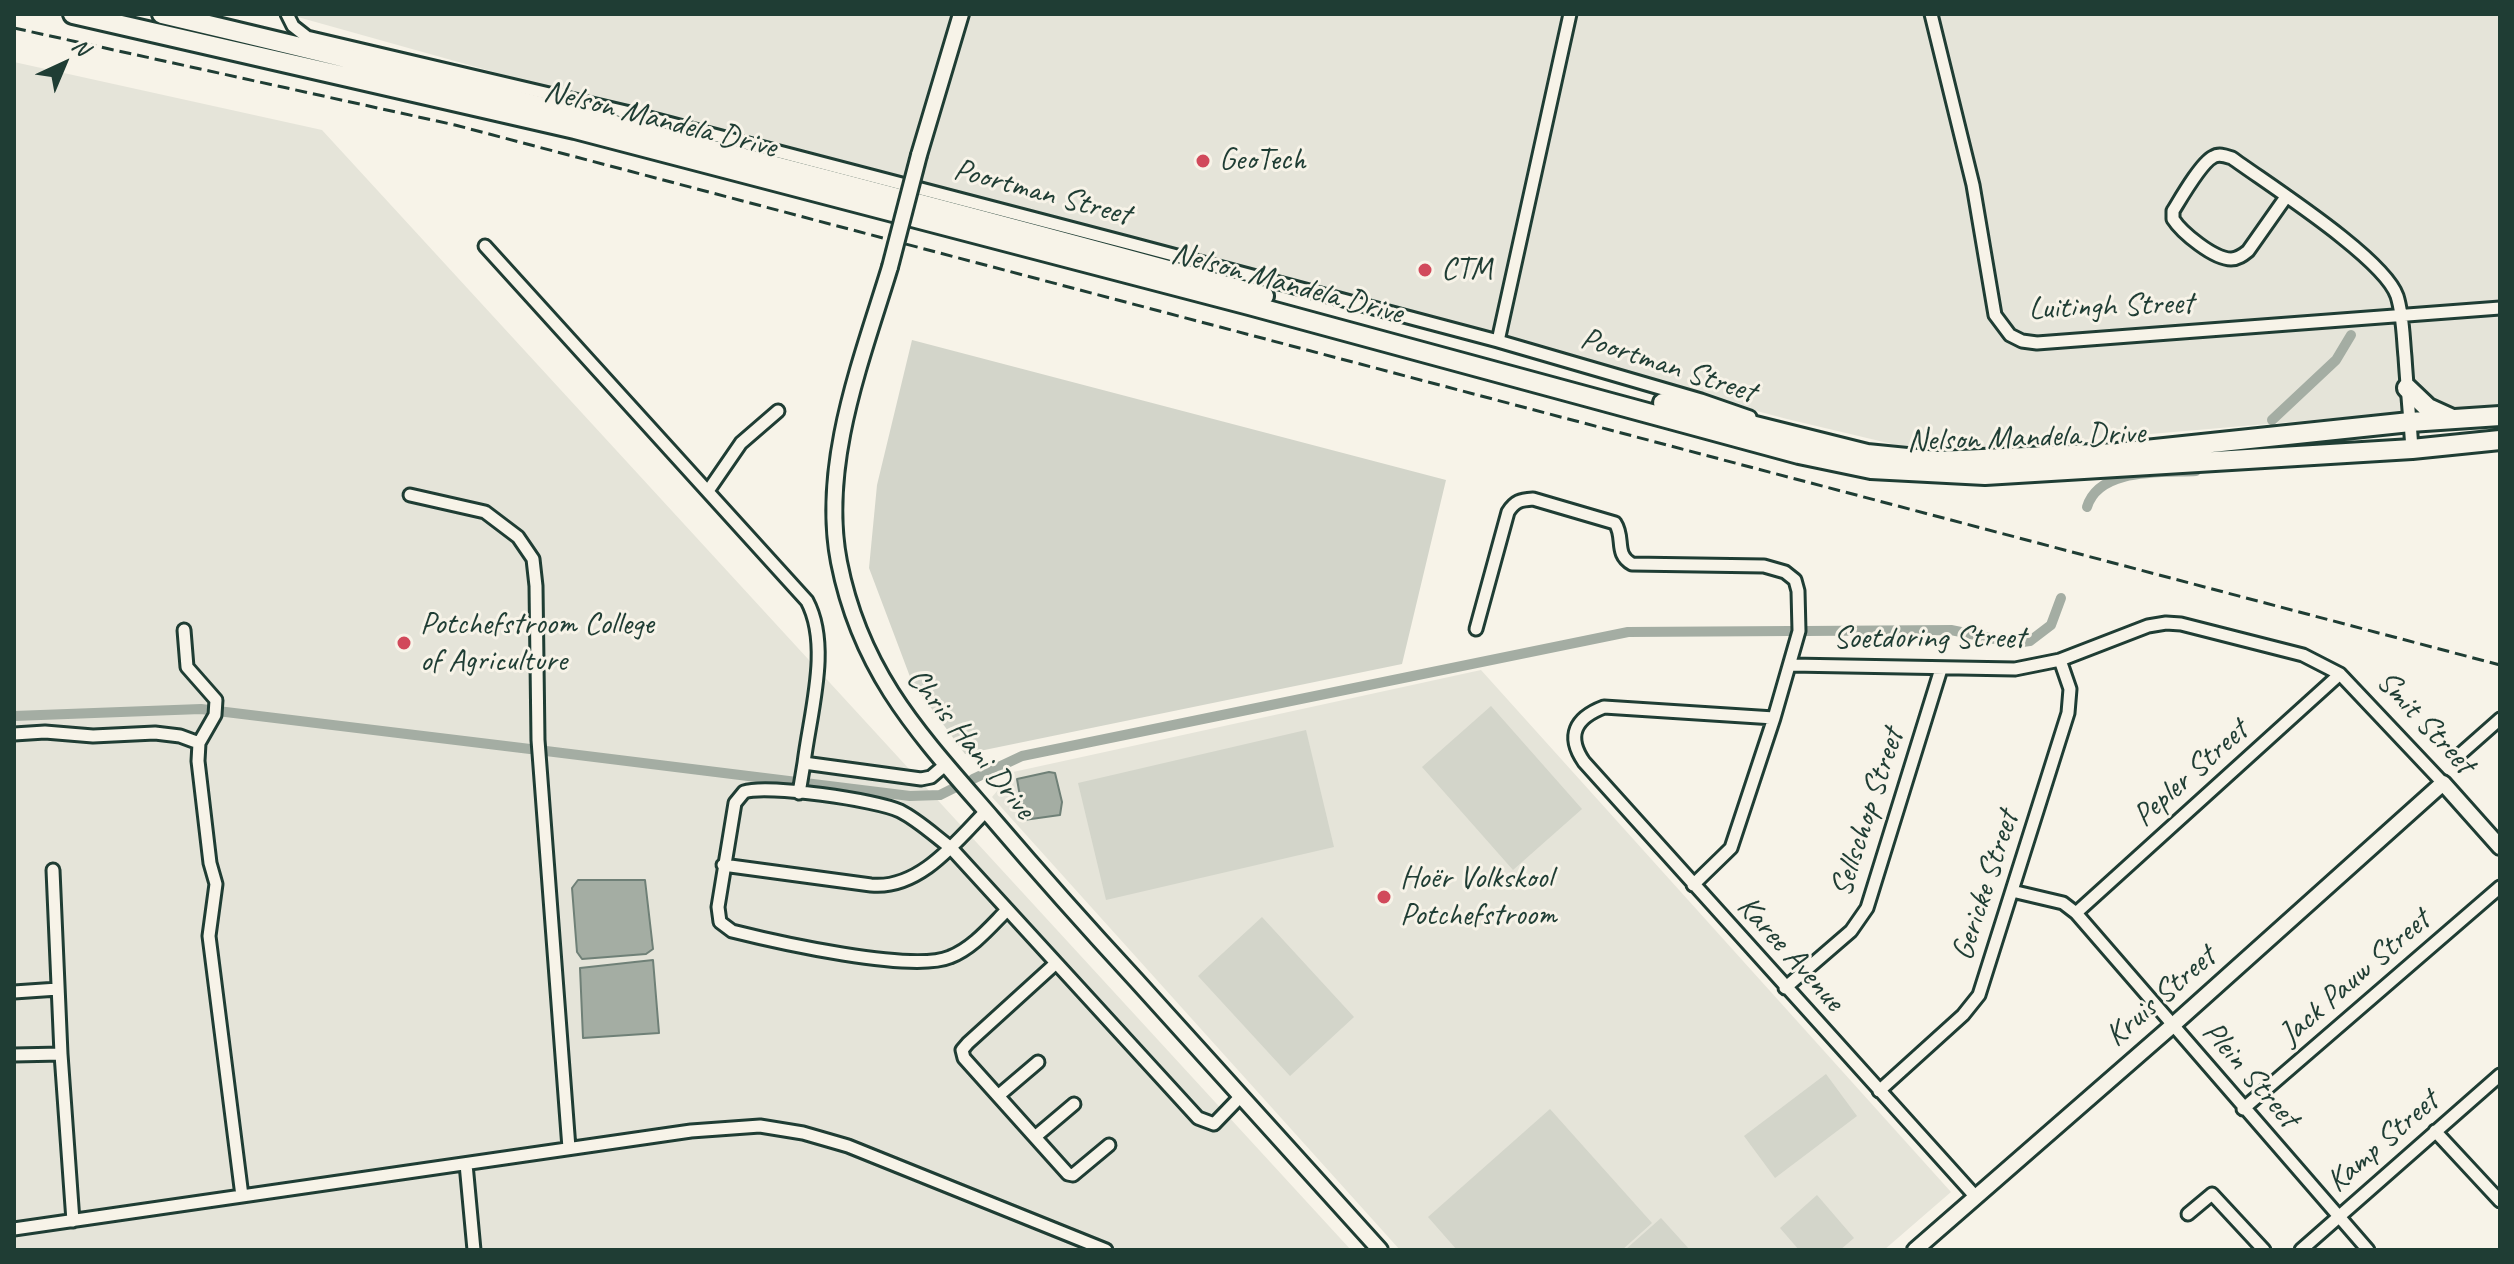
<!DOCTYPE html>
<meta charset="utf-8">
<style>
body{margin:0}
#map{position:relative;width:2514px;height:1264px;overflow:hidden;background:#f7f3e8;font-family:Caveat,sans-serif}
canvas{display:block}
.frame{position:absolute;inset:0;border:16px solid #1f3d34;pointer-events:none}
.north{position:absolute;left:24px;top:24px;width:80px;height:80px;-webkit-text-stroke:6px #f7f3e8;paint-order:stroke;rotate:44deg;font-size:22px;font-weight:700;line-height:32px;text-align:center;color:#1f3d34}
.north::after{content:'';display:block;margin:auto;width:28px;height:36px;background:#1f3d34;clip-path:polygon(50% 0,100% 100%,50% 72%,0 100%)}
</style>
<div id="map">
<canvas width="2514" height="1264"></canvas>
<div class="frame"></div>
<div class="north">N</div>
</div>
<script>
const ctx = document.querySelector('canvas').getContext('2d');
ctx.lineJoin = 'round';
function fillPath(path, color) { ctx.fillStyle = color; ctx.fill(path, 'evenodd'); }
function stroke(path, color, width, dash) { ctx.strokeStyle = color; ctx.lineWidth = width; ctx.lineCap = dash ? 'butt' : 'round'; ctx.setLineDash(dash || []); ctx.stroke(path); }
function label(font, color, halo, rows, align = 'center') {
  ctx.font = font + ' Caveat,sans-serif'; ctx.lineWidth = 6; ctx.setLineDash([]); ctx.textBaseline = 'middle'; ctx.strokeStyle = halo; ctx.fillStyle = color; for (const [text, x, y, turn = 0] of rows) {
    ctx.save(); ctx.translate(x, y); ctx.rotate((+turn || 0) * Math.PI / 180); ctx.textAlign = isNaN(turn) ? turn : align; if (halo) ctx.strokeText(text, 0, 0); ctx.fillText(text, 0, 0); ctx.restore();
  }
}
const built = new Path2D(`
 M 287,14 L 2500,14 L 2500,404 L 1999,447 L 1909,448 L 1787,419 L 726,137 Z
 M 14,62 L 322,130 L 1351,1250 L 14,1250 Z
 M 1481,670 L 1951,1192 L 1884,1250 L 1400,1250 L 992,797 L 1013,772 Z`);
const green = new Path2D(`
 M 912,340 L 1446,480 L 1402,664 L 965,754 L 912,682 L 869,568 L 877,485 Z
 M 1491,706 L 1582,809 L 1513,870 L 1422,767 Z
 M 1306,730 L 1334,847 L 1106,900 L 1078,783 Z
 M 1262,917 L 1354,1017 L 1290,1076 L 1198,976 Z
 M 1826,1074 L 1857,1116 L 1775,1178 L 1744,1136 Z
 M 1550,1109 L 1652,1223 L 1622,1250 L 1457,1250 L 1428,1217 Z
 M 1817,1195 L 1854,1238 L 1840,1250 L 1799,1250 L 1780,1228 Z
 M 1661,1218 L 1690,1250 L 1625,1250 Z`);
const water = new Path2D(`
 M 1049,772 L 1055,773 L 1062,802 L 1060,815 L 1024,820 L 1017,779 Z
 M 578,880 L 645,880 L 653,949 L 646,954 L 582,959 L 577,952 L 572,888 Z
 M 653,960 L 659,1033 L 583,1038 L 580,968 Z`);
const canal = new Path2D(`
 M 2272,420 L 2336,360 L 2351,335
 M 2087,507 C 2099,467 2163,473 2196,471
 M 1806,631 L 1951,630 L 2015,643 L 2030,641 L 2051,625 L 2061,598
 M 14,716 L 201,709 L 530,749
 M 546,751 L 910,796 L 940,795 L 956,787
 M 973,779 L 1022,756 L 1628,632 L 1790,631`);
const minor = new Path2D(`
 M 287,14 L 293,26 L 307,37 L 626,112 L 1128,243 L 1498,341 L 1701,400 L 1750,417
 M 1931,14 L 1973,185 L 1995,315 L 2010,335 L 2022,341 L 2037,343 L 2500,308
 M 2286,197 L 2248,251 C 2243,255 2238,259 2231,259 C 2214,259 2182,233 2173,219 L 2173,211 C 2181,198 2201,163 2213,157 C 2219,153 2226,156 2232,158 C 2269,185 2384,258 2397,296 C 2403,315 2403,337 2405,357 C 2407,388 2410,419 2412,449
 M 485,246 L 807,601 C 831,646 810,713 804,763 L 921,779 L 931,777 L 945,765
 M 1498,341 L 1570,14
 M 708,491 L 741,443 L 778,411
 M 410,495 L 485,512 L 518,537 L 533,559 L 536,586 L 538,740 L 569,1148
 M 1476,629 L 1508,512 C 1515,501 1520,500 1533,499 L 1615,523 C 1625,538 1614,554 1632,564 L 1764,566 L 1785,572 L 1795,580 L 1798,591 L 1799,631 L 1774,718 L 1731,848 L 1693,885
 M 184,630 L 187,667 L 216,700 L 215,715 L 199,743 L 198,761 L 210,863 L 216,884 L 209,936 L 242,1196
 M 1791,665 L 2015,669 L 2060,660 L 2148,626 L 2166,623 L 2181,624 L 2303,655 L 2340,674 L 2443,783
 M 1774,718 L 1604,707 C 1575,718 1566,736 1584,762 L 1975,1196
 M 14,734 L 45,732 L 93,736 L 155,733 L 180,736 L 199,743
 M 2457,757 L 2500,719
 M 799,793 L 804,763
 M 723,865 L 871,885 C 919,890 956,842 986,811
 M 53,870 L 61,1054
 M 2012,891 L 2063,903 L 2076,913 L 2368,1250
 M 1007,910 C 990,927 973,948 950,957 C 912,973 776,942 732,931 L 720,922 L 718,907 L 735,803 L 744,792 C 766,784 877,800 900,811 C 918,820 935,836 951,848 L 1198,1118 L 1214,1124 L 1241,1096
 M 2076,913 L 2340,674
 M 1055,964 L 968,1043 L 962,1050 L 964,1058 L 1068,1174 L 1073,1175 L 1109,1145
 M 1785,988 L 1851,931 L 1867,908 L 1941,669
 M 14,992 L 58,989
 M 14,1055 L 61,1054 L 73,1221
 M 1879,1091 L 1963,1015 L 1979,995 L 2068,713 L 2070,689 L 2060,660
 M 998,1096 L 1038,1062
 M 2243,1109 L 2500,887
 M 2435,1131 L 2500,1201
 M 1035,1137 L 1074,1104
 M 466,1164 L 474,1250
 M 2188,1214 L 2212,1194 L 2264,1250
 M 14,1229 L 691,1131 L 760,1126 L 803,1133 L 848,1146 L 1106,1250
 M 2301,1250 L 2500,1075`);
const tertiary = new Path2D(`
 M 919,155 L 961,14
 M 890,267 C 862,359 820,464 839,562 C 861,674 920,735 992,818 C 1039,873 1087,927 1136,980 C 1218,1070 1298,1160 1380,1250
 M 1915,1250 L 2173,1025 L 2443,783 L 2500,847`);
const trunk = new Path2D(`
 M 73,14 L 575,129 L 1249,305 L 1799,454 L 1871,469 L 1985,475 L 2412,449 L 2500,440
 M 162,14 C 531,101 898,196 1264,296
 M 2407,388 L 2428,408 L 2450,418
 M 1663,403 L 1867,454 L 1937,461 L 2117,453 L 2410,422 L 2500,416`);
const rail = new Path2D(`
 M 14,28 L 455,125 L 2500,665`);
const tertiaryBridge = new Path2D(`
 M 890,267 L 919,155`);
const markers = [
 [1203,161,8,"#d1495b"],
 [1425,270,8,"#d1495b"],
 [404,643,8,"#d1495b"],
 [1384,897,8,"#d1495b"]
];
const streetNames = [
 ["Nelson Mandela Drive",660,120,14],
 ["Poortman Street",1042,193,15],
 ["Nelson Mandela Drive",1287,284,15],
 ["Luitingh Street",2111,307,-2],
 ["Poortman Street",1668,366,18],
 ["Nelson Mandela Drive",2026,438,-2],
 ["Soetdoring Street",1929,639],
 ["Smit Street",2425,723,47],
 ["Chris Hani Drive",970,744,51],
 ["Pepler Street",2191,774,-42],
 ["Sellschop Street",1868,813,-72],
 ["Gericke Street",1986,886,-72],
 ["Karee Avenue",1790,954,48],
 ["Jack Pauw Street",2355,978,-41],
 ["Kruis Street",2161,997,-41],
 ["Plein Street",2250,1075,49],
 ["Kamp Street",2383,1142,-41]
];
const poiNames = [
 ["GeoTech",1219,161],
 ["CTM",1441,270],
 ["Potchefstroom College",420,625],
 ["of Agriculture",420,662],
 ["Hoër Volkskool",1400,879],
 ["Potchefstroom",1400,916]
];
fillPath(built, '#e5e4d9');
fillPath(green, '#d3d5ca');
fillPath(water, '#a4ada3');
stroke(water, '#6f8077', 2);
stroke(canal, '#a4ada3', 10);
stroke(minor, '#1f3d34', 17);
stroke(tertiary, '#1f3d34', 20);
stroke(trunk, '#1f3d34', 24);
stroke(minor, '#f7f3e8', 11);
stroke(tertiary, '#f7f3e8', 14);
stroke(trunk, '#f7f3e8', 18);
stroke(rail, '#1f3d34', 3, [12, 6]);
stroke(tertiaryBridge, '#1f3d34', 20, []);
stroke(tertiaryBridge, '#f7f3e8', 14);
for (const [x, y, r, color] of markers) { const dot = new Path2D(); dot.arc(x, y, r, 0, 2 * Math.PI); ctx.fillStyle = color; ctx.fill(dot); stroke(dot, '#f7f3e8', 3); }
label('32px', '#1f3d34', '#f7f3e8', streetNames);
label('32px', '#1f3d34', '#f7f3e8', poiNames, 'left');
</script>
